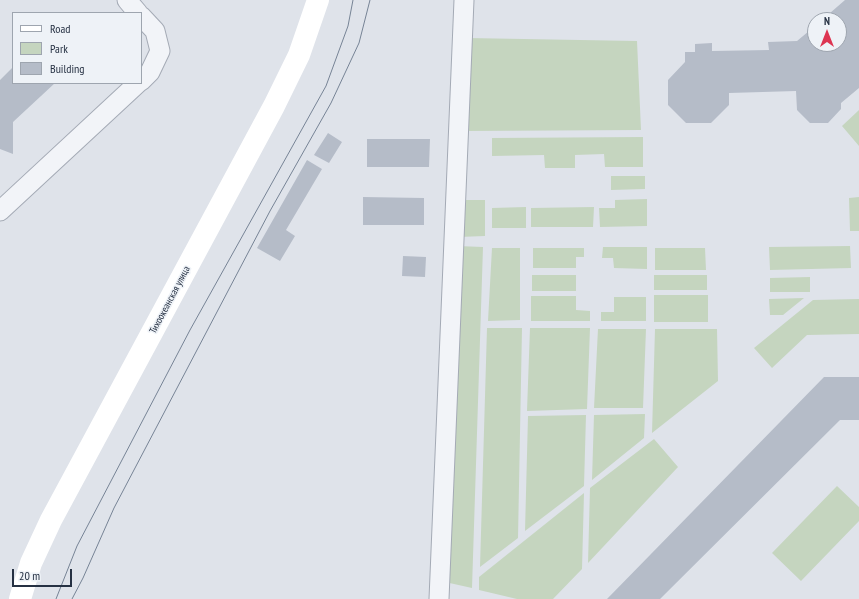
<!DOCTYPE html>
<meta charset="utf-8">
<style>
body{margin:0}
#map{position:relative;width:859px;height:599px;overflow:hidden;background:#dfe3ea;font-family:"PT Sans Narrow",sans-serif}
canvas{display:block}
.legend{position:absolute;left:12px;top:12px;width:130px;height:72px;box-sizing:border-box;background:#eef2f7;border:1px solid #9ea5af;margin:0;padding:5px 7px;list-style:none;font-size:12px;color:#263143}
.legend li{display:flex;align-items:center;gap:8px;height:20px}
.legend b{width:20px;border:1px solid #9ea5af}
.north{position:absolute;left:807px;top:12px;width:40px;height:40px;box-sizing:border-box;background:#eef2f7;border:1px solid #9ea5af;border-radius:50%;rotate:0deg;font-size:11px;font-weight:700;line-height:16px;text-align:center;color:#263143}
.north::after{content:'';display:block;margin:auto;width:14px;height:18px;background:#dd3552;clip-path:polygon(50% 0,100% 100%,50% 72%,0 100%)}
.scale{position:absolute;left:12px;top:569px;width:60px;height:18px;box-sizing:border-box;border:2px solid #263143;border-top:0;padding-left:5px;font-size:12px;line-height:14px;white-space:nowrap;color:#263143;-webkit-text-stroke:3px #eef2f7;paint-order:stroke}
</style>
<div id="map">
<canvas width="859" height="599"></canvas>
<ul class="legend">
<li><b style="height:5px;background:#fff"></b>Road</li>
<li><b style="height:11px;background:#c5d5bf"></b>Park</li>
<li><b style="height:11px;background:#b5bcc8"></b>Building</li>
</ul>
<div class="north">N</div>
<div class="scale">20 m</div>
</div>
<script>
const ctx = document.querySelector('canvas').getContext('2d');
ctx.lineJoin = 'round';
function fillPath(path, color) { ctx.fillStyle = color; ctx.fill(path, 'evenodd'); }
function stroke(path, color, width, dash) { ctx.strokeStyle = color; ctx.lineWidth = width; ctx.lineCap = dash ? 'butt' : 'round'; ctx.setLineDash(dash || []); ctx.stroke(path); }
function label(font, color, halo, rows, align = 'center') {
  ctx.font = font + ' "PT Sans Narrow",sans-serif'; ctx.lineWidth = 3; ctx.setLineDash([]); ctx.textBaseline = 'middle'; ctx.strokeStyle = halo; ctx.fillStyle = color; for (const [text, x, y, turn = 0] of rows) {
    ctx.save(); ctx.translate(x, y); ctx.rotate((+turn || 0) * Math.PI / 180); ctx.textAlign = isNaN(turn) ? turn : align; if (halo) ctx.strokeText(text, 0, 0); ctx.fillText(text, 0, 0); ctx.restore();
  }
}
const green = new Path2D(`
 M 467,38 L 637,41 L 641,130 L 463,131 Z
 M 859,110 L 859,146 L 842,126 Z
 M 643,137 L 643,167 L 605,167 L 604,154 L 575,155 L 575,168 L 545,168 L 544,155 L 492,156 L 492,138 Z
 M 611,176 L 645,176 L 645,189 L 611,190 Z
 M 859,197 L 859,231 L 850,231 L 849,198 Z
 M 647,199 L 647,226 L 600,227 L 599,208 L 615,208 L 615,200 Z
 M 460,200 L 485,200 L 485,236 L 458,237 Z
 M 526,207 L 526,228 L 492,228 L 492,208 Z
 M 594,207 L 593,227 L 531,227 L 531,208 Z
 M 457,246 L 483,247 L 472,588 L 445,582 Z
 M 850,246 L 851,268 L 770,270 L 769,247 Z
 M 603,247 L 647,247 L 647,269 L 614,268 L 613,258 L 602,258 Z
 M 492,248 L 520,248 L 520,320 L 488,321 Z
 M 533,248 L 584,248 L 584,257 L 576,257 L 576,268 L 533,268 Z
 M 655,248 L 705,248 L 706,270 L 655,270 Z
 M 532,275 L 576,275 L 576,291 L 532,291 Z
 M 654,275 L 707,275 L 707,290 L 654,290 Z
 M 810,277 L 810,292 L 770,292 L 770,278 Z
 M 654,295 L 708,295 L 708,322 L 654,322 Z
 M 531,296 L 576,296 L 576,310 L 590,311 L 590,321 L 531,321 Z
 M 614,297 L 646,297 L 646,321 L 601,321 L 601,312 L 614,312 Z
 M 804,298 L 783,315 L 770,315 L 769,299 Z
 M 859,299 L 859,334 L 807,335 L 772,368 L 754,348 L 813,300 Z
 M 487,328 L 522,328 L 518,538 L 480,567 Z
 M 530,328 L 590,328 L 587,409 L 527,411 Z
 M 598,329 L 646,329 L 643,408 L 594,408 Z
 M 655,329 L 717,329 L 718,381 L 652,433 Z
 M 645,414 L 644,438 L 592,480 L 594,415 Z
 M 586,415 L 584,486 L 525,531 L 528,416 Z
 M 654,439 L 678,467 L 588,563 L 590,488 Z
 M 837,486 L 859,507 L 859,521 L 801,581 L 772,553 Z
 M 584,493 L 582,569 L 553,599 L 517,599 L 479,590 L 479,577 Z`);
const building = new Path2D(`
 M 845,0 L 859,0 L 859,88 L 841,103 L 841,109 L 828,123 L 810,123 L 797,110 L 796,91 L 729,93 L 729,105 L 711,123 L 686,123 L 668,105 L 668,80 L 685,62 L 685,52 L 695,52 L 695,44 L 712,43 L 712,51 L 769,50 L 768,42 L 797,41 L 815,26 L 815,44 L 839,44 L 839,20 L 822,20 Z
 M 13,67 L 13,83 L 55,83 L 13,122 L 13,154 L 0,149 L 0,80 Z
 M 328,133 L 342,142 L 329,163 L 314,155 Z
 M 367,139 L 430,139 L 429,167 L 367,167 Z
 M 307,160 L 322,169 L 286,230 L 295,236 L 280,261 L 257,248 Z
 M 363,197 L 424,198 L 424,225 L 363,225 Z
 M 403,256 L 426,257 L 425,277 L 402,276 Z
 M 824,377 L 859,377 L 859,420 L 840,420 L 660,599 L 607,599 Z`);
const street = new Path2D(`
 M 127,0 L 138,13
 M 141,16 L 155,31 L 160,51 L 150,72 L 141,81
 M 0,211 L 138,83
 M 439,599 L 464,0`);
const secondary = new Path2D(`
 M 20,599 L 31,563 L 51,520 L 274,106 L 299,55 L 318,0`);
const tram = new Path2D(`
 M 56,599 L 77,546 L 190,330 L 326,86 L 348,26 L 353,0
 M 72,599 L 83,578 L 114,508 L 270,211 L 331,103 L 359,43 L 370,0`);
const streetNames = [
 ["Тихоокеанская улица",170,300,-62]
];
fillPath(green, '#c5d5bf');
fillPath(building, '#b5bcc8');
stroke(street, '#a4aab5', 21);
stroke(street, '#f2f4f8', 19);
stroke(secondary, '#fff', 22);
stroke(tram, '#768395', 1);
label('10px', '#263143', '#eef2f7', streetNames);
</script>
